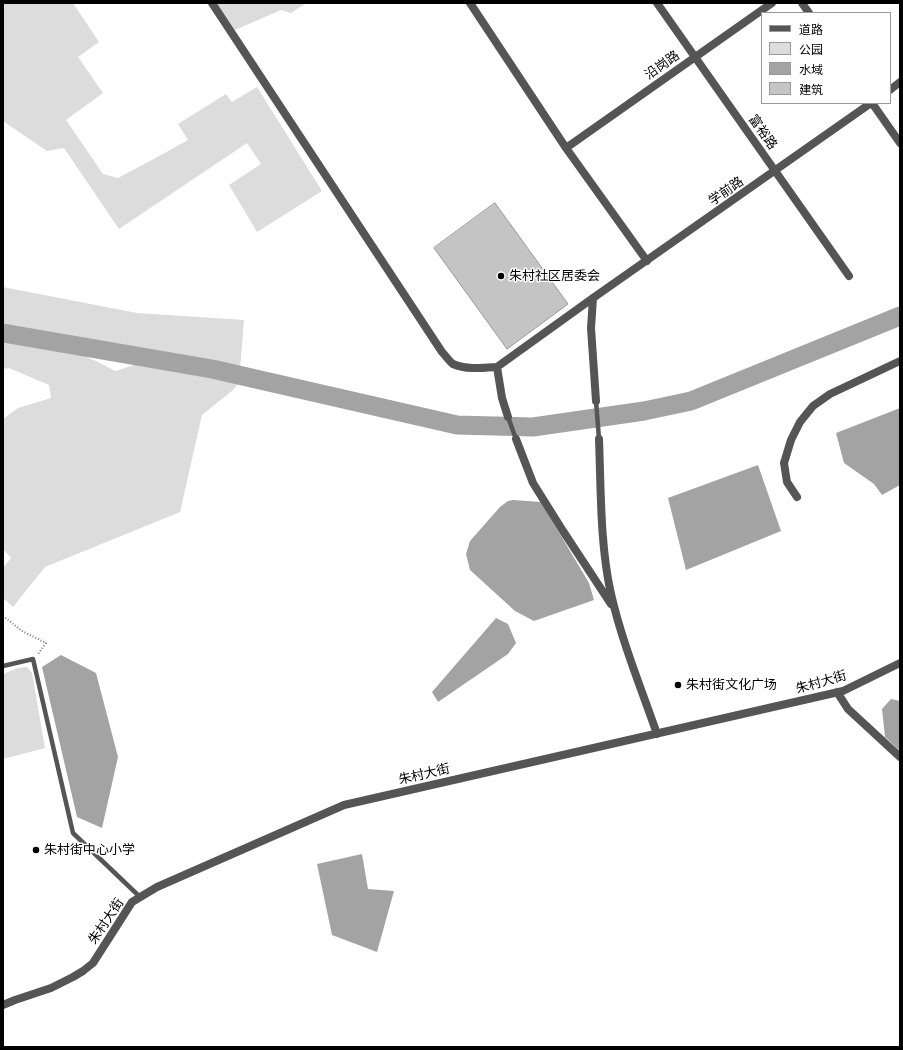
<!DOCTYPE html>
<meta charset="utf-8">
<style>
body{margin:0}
#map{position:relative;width:903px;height:1050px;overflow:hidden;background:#fff;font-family:Ubuntu,"Noto Sans SC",sans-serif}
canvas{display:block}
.frame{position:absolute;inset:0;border:4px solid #000;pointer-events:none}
.legend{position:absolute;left:761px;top:12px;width:130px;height:92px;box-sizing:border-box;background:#fff;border:1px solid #999;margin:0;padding:5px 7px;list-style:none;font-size:12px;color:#000}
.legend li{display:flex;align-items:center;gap:8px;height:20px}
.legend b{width:20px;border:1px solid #999}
</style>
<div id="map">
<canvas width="903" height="1050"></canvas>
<div class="frame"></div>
<ul class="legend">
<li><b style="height:5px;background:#555"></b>道路</li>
<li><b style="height:11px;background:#dcdcdc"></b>公园</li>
<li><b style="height:11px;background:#a3a3a3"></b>水域</li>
<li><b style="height:11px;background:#c4c4c4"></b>建筑</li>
</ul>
</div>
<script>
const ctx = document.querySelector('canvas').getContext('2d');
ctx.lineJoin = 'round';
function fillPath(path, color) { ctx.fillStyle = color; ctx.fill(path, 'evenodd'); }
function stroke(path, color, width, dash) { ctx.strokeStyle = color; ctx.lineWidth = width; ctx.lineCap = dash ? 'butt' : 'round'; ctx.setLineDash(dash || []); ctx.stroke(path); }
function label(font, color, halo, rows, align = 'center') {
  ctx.font = font + ' Ubuntu,"Noto Sans SC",sans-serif'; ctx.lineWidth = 3; ctx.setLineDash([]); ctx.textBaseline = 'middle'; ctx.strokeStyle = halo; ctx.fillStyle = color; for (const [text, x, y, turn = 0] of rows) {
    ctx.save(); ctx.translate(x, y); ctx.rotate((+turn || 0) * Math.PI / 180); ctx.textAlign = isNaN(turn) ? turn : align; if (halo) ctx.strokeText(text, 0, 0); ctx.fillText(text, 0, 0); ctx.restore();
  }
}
const green = new Path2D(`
 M 3,3 L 73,3 L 99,42 L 78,57 L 103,93 L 66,120 L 103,174 L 118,178 L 150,161 L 188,140 L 178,124 L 226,94 L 232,102 L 257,87 L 322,191 L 257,232 L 229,185 L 261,164 L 247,143 L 119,229 L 64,148 L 47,151 L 3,121 Z
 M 217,3 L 306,3 L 291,13 L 281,10 L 235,30 Z
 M 3,287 L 137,313 L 244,320 L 240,370 L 3,329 Z
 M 3,339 L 71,351 L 96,361 L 115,371 L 141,363 L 242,379 L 233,390 L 202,415 L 180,512 L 45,567 L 13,607 L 3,598 L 3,568 L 11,558 L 3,549 L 3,419 L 18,408 L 51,398 L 49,385 L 9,368 L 3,369 Z
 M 27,667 L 32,673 L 45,748 L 3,759 L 3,674 L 18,668 Z`);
const water = new Path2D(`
 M 900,408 L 900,485 L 882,495 L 874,484 L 844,463 L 836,433 Z
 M 758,465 L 781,531 L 686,570 L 668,498 Z
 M 513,500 L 541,502 L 589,583 L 594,600 L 534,621 L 515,611 L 470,570 L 466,554 L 470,541 L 500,507 L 508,501 Z
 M 496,618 L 508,624 L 516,643 L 508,654 L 438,702 L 432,692 Z
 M 61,655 L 96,673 L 118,757 L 102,828 L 77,817 L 42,667 Z
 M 891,699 L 900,701 L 900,751 L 885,737 L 882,709 Z
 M 362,854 L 368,889 L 394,891 L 377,952 L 332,935 L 317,864 Z`);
const river = new Path2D(`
 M 3,333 L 212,369 L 457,425 L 533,427 L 644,411 L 691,401 L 900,316`);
const building = new Path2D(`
 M 495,203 L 568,304 L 507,349 L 434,248 Z`);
const path = new Path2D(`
 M 3,616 L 22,631 L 46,643 L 38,654`);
const service = new Path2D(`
 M 596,401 L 599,439
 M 508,417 L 516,439
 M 3,666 L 33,659 L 73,833 L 140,897`);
const minor = new Path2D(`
 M 212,3 L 442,352 C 446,356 449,361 453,364 C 466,370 483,368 497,367 L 593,298 L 871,103
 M 470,3 L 566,148 L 647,261
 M 657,3 L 849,276
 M 802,3 L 809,13
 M 890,90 L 900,82
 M 872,103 L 900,143
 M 566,148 L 772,3
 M 593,298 L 591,328 L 596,401
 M 497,367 L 502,398 L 508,417
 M 516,439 L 533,483 L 563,531 L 611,604
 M 599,439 C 601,490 600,545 611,594 C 622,642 641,688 657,734
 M 797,497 L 787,482 L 784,463 L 791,440 L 800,422 L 813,406 L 830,394 L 900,361
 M 837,692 L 848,709 L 900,757
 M 3,1005 L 15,1000 L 51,988 L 73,977 L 83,971 L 93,963 L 132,902 L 157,887 L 344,805 L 843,691 L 900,663`);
const markers = [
 [501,276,4,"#000"],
 [678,685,4,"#000"],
 [36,850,4,"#000"]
];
const streetNames = [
 ["沿岗路",662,65,-35],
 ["富裕路",763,132,55],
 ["学前路",726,191,-35],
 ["朱村大街",821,682,-16],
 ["朱村大街",424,774,-13],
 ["朱村大街",106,921,-56]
];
const poiNames = [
 ["朱村社区居委会",509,276],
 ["朱村街文化广场",686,685],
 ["朱村街中心小学",44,850]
];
fillPath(green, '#dcdcdc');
fillPath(water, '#a3a3a3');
stroke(river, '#a3a3a3', 19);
fillPath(building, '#c4c4c4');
stroke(building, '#999', 1);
stroke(path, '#777', 2, [1, 2]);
stroke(service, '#555', 4.5);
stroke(minor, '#555', 8);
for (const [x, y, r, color] of markers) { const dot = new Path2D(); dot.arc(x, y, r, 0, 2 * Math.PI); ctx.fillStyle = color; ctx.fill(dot); stroke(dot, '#fff', 1.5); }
label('13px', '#000', '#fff', streetNames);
label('13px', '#000', '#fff', poiNames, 'left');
</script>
